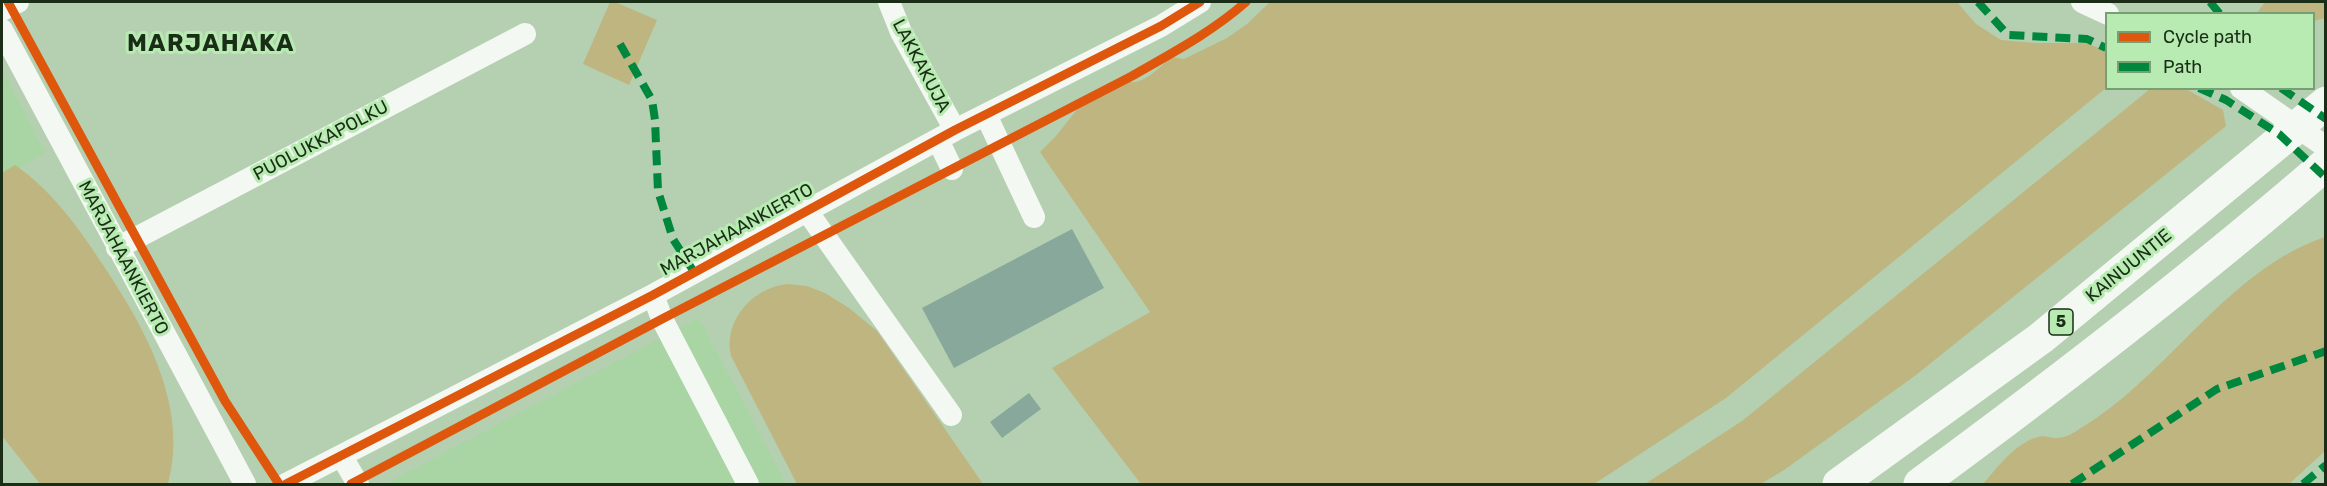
<!DOCTYPE html>
<style>
body{margin:0}
#map{position:relative;width:2327px;height:486px;overflow:hidden;background:#b5d0b1;font-family:Rubik,sans-serif}
canvas{display:block}
.frame{position:absolute;inset:0;border:3px solid #192d17;pointer-events:none}
.legend{position:absolute;left:2105px;top:12px;width:210px;height:78px;box-sizing:border-box;background:#b8ebb1;border:2px solid #789f73;margin:0;padding:8px 10px;list-style:none;font-size:18px;color:#192d17}
.legend li{display:flex;align-items:center;gap:12px;height:30px}
.legend b{width:30px;border:2px solid #789f73}
</style>
<div id="map">
<canvas width="2327" height="486"></canvas>
<div class="frame"></div>
<ul class="legend">
<li><b style="height:8px;background:#de570d"></b>Cycle path</li>
<li><b style="height:8px;background:#00873e"></b>Path</li>
</ul>
</div>
<script>
const ctx = document.querySelector('canvas').getContext('2d');
ctx.lineJoin = 'round';
function fillPath(path, color) { ctx.fillStyle = color; ctx.fill(path, 'evenodd'); }
function stroke(path, color, width, dash) { ctx.strokeStyle = color; ctx.lineWidth = width; ctx.lineCap = dash ? 'butt' : 'round'; ctx.setLineDash(dash || []); ctx.stroke(path); }
function label(font, color, halo, rows, align = 'center') {
  ctx.font = font + ' Rubik,sans-serif'; ctx.lineWidth = 6; ctx.setLineDash([]); ctx.textBaseline = 'middle'; ctx.strokeStyle = halo; ctx.fillStyle = color; for (const [text, x, y, turn = 0] of rows) {
    ctx.save(); ctx.translate(x, y); ctx.rotate((+turn || 0) * Math.PI / 180); ctx.textAlign = isNaN(turn) ? turn : align; if (halo) ctx.strokeText(text, 0, 0); ctx.fillText(text, 0, 0); ctx.restore();
  }
}
const built = new Path2D(`
 M 2,69 L 45,153 L 2,178 Z
 M 699,318 L 786,484 L 385,484 Z`);
const green = new Path2D(`
 M 610,2 L 615,2 L 657,20 L 629,85 L 583,64 Z
 M 1270,2 L 1957,2 L 1976,24 L 2001,40 L 2036,43 L 2086,43 L 2106,51 L 2106,88 L 1726,398 L 1594,484 L 1141,484 L 1052,368 L 1150,312 L 1040,152 L 1056,136 L 1079,107 L 1126,81 C 1142,87 1160,67 1171,57 L 1184,59 L 1227,38 L 1247,24 Z
 M 2265,2 L 2325,2 L 2325,18 L 2314,21 L 2314,14 L 2257,13 Z
 M 2150,89 L 2186,89 L 2223,110 L 2226,126 L 1916,375 L 1784,470 L 1761,484 L 1645,484 L 1742,421 Z
 M 15,165 C 53,191 80,230 105,268 C 146,330 189,407 168,484 L 40,484 L 2,436 L 2,173 Z
 M 2325,237 L 2325,451 L 2289,484 L 1983,484 C 1997,468 2015,443 2038,437 C 2044,435 2049,438 2056,438 C 2065,438 2074,433 2081,428 C 2168,376 2227,270 2325,237 Z
 M 787,284 L 807,286 L 825,293 L 849,308 L 877,331 L 983,484 L 797,484 L 731,356 C 723,321 752,288 787,284 Z`);
const building = new Path2D(`
 M 1072,229 L 1104,288 L 954,368 L 922,308 Z
 M 1029,393 L 1041,409 L 1002,438 L 990,422 Z`);
const minor = new Path2D(`
 M 889,2 L 901,32 L 955,130
 M 2082,2 L 2108,14
 M 2,10 L 18,2
 M 2,30 L 245,484
 M 2241,88 L 2326,147
 M 986,115 L 1034,217
 M 938,140 L 952,169
 M 807,211 L 951,415
 M 117,248 L 525,34
 M 653,295 L 662,319 L 748,484
 M 342,457 L 358,484
 M 286,484 L 653,295 L 955,130 L 1161,26 L 1200,2`);
const highway = new Path2D(`
 M 1839,484 L 2041,338 L 2326,103
 M 1920,484 C 2059,382 2195,277 2326,164`);
const quiet = new Path2D(`
 M 1978,2 L 2008,35 L 2087,39 L 2106,48
 M 2210,2 L 2220,14
 M 620,44 L 652,100 L 655,120 L 658,191 L 673,239 L 694,272
 M 2199,88 L 2226,100 L 2279,134 L 2326,178
 M 2281,88 L 2326,119
 M 2072,484 L 2217,389 L 2326,351
 M 2303,484 L 2326,465`);
const cycleway = new Path2D(`
 M 8,2 L 225,401 L 279,484
 M 286,484 L 653,295 L 955,130 L 1161,26 L 1200,2
 M 351,484 L 662,319 L 1132,76 C 1172,53 1212,32 1246,2`);
const shields = [
 [2061,322,24]
];
const shieldNames = [
 ["5",2061,322]
];
const streetNames = [
 ["LAKKAKUJA",921,66,62],
 ["PUOLUKKAPOLKU",321,141,-28],
 ["MARJAHAANKIERTO",737,230,-29],
 ["MARJAHAANKIERTO",123,258,62],
 ["KAINUUNTIE",2129,266,-39]
];
const districtNames = [
 ["MARJAHAKA",211,44]
];
fillPath(built, '#a9d4a4');
fillPath(green, '#beb580');
fillPath(building, '#88a89c');
stroke(minor, '#f4f8f3', 22);
stroke(highway, '#f4f8f3', 33);
stroke(quiet, '#00873e', 8, [15, 8]);
stroke(cycleway, '#de570d', 9);
for (const [x, y, w] of shields) { const box = new Path2D(); box.roundRect(x - w / 2, y - 13, w, 26, 4.5); ctx.fillStyle = '#b8ebb1'; ctx.fill(box); stroke(box, '#192d17', 1.5); }
label('bold 16px', '#192d17', null, shieldNames);
label('18px', '#192d17', '#b8ebb1', streetNames);
ctx.letterSpacing = '1.5px';
label('bold 24px', '#192d17', '#b8ebb1', districtNames);
ctx.letterSpacing = '0px';
</script>
